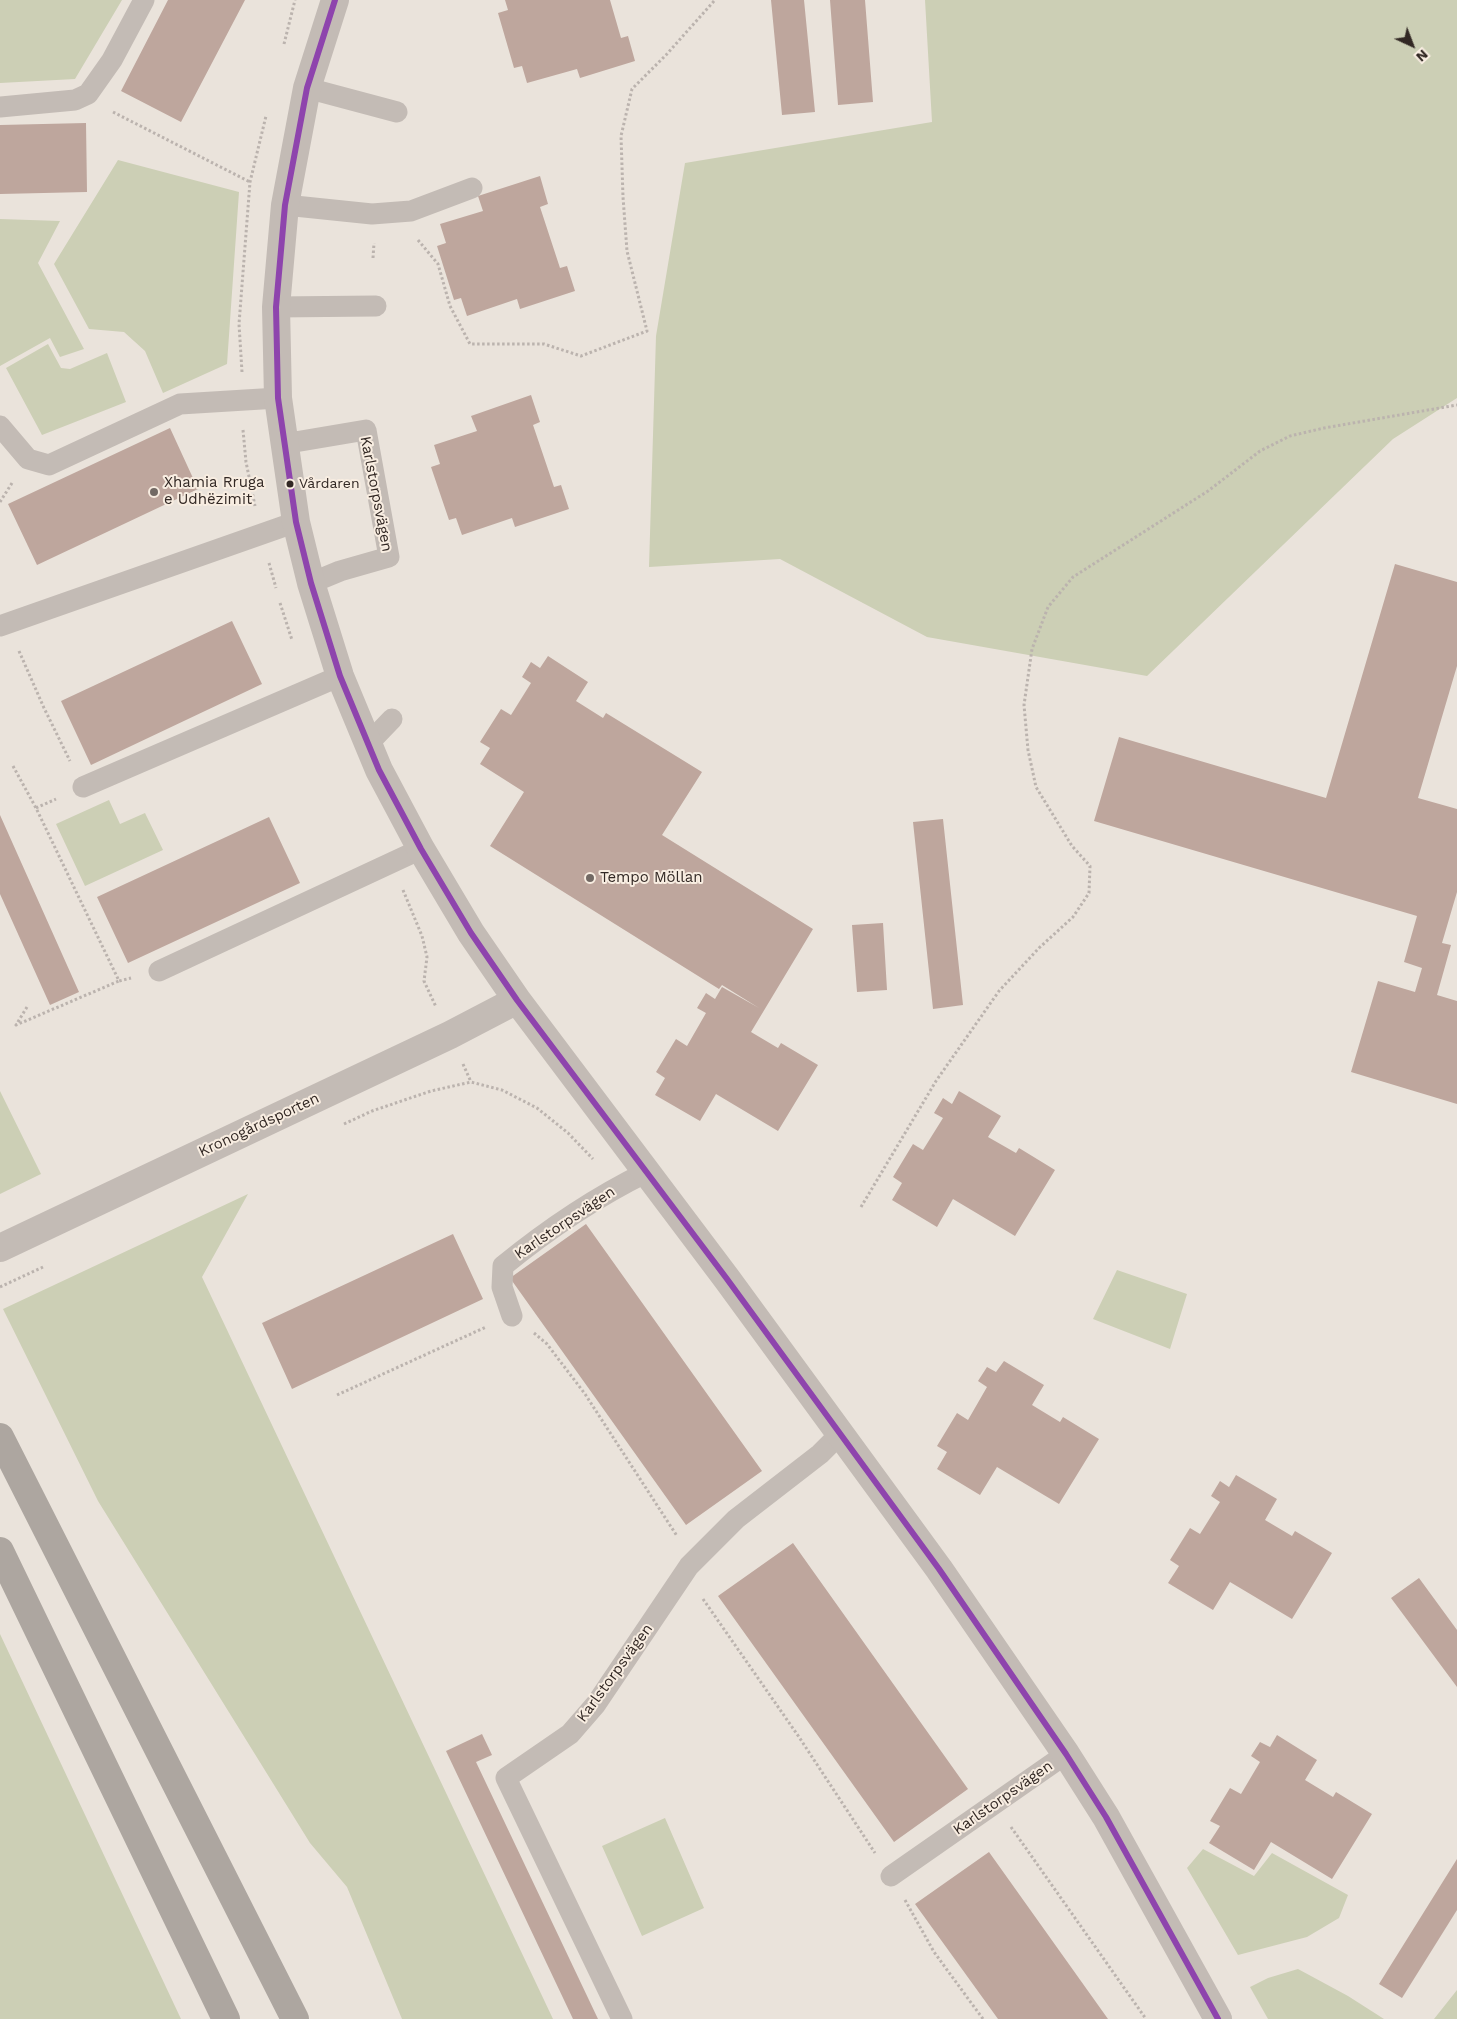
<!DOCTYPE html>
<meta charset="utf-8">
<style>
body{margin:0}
#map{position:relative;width:1457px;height:2019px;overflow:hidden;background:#eae3db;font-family:"Work Sans",sans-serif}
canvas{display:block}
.north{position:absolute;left:1387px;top:20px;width:50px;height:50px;-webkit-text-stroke:4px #f8ede1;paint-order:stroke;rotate:137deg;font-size:14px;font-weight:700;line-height:20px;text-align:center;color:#322824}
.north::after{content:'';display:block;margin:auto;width:18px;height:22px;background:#322824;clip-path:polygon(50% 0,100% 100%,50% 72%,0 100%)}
</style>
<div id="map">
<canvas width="1457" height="2019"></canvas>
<div class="north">N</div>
</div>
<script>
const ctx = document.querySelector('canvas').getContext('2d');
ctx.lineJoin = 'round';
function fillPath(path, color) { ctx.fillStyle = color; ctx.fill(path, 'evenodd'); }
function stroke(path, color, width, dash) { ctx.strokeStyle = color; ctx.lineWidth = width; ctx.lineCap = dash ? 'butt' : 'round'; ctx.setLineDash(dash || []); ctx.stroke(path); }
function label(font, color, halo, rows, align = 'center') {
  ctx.font = font + ' "Work Sans",sans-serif'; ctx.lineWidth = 4; ctx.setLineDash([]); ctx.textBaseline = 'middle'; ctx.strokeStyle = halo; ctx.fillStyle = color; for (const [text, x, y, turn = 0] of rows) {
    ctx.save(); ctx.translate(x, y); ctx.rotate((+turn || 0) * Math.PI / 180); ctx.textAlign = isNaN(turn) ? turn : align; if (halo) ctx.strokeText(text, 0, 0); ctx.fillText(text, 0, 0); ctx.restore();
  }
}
const green = new Path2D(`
 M 0,0 L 122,0 L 75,79 L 0,83 Z
 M 925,0 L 1457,0 L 1457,398 L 1393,439 L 1147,676 L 927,637 L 780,559 L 649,567 L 656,336 L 685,163 L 932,122 Z
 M 118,160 L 239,192 L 227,364 L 163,393 L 145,351 L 124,332 L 89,329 L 54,264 Z
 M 0,219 L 60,221 L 38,263 L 84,349 L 60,357 L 50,338 L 0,366 Z
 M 48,344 L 61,368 L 70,369 L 107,353 L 126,402 L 42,435 L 6,368 Z
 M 109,800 L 120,824 L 145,813 L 163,850 L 85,886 L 56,824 Z
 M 0,1091 L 41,1174 L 0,1194 Z
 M 248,1194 L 202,1277 L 553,2019 L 402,2019 L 347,1887 L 310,1843 L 98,1501 L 3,1309 Z
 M 1117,1270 L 1187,1294 L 1170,1349 L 1093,1319 Z
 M 0,1634 L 181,2019 L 0,2019 Z
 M 665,1818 L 704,1908 L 642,1936 L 602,1846 Z
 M 1203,1849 L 1254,1876 L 1272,1853 L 1348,1895 L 1339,1918 L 1307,1937 L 1238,1955 L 1187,1868 Z
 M 1298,1969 L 1348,1996 L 1384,2019 L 1268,2019 L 1250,1987 L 1268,1978 Z
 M 1457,1990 L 1457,2019 L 1434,2019 Z`);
const building = new Path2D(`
 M 168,0 L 245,0 L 181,122 L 121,91 Z
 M 505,0 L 610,0 L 621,38 L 628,36 L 635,61 L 580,78 L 577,69 L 527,83 L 522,66 L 514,68 L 498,13 L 508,10 Z
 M 771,0 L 804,0 L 815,112 L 782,115 Z
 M 830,0 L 865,0 L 873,102 L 838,105 Z
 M 86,123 L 87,192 L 0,194 L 0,125 Z
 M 540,176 L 548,204 L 540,207 L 560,268 L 567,266 L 575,291 L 520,309 L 517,299 L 467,316 L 461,298 L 454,300 L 437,246 L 446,243 L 440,224 L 483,211 L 478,196 Z
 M 531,395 L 540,422 L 533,425 L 554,487 L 561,485 L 569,509 L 515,527 L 512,518 L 462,535 L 456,518 L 449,520 L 431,467 L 440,464 L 434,445 L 477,431 L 471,416 Z
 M 170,428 L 198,489 L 37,565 L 8,504 Z
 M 1395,564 L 1457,582 L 1457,666 L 1418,798 L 1457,809 L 1457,892 L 1442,943 L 1451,945 L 1437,995 L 1457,1001 L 1457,1104 L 1351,1072 L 1378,981 L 1415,992 L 1422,968 L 1404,962 L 1417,916 L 1094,821 L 1119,737 L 1326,798 Z
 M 232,621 L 262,684 L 91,765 L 61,701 Z
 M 548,656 L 588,682 L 576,701 L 603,718 L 606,713 L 702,772 L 662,835 L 813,929 L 751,1032 L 778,1048 L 781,1043 L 818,1065 L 778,1131 L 716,1094 L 700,1121 L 655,1095 L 665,1078 L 656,1072 L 676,1039 L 687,1046 L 706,1013 L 697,1008 L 706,993 L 715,999 L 722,987 L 759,1008 L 722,985 L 719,989 L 490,846 L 524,792 L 480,764 L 490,748 L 480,742 L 501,709 L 511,715 L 531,683 L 522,677 L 531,662 L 540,668 Z
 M 0,815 L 79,992 L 50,1005 L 0,894 Z
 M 269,817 L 300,883 L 128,963 L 97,897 Z
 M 943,819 L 963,1005 L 933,1009 L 913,822 Z
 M 883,923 L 887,990 L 857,992 L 852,925 Z
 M 959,1091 L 1001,1116 L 988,1137 L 1016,1153 L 1019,1148 L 1055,1170 L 1015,1236 L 953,1199 L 937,1227 L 892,1200 L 902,1183 L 893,1177 L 913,1144 L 923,1150 L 943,1118 L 934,1113 L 943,1098 L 952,1104 Z
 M 586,1224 L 762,1471 L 686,1525 L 510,1278 Z
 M 453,1234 L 483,1299 L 292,1389 L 262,1323 Z
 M 1004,1361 L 1044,1385 L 1032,1405 L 1060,1422 L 1063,1417 L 1099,1439 L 1059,1504 L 997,1467 L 980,1495 L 937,1469 L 947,1452 L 937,1446 L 957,1413 L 968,1420 L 987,1387 L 978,1381 L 987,1367 L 996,1372 Z
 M 1236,1475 L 1277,1499 L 1265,1520 L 1292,1536 L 1295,1531 L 1332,1553 L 1292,1619 L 1230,1582 L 1213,1610 L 1168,1583 L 1179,1566 L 1170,1560 L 1190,1528 L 1200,1534 L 1220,1502 L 1211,1496 L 1220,1481 L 1229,1487 Z
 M 793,1543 L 968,1789 L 894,1842 L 718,1596 Z
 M 1419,1578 L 1457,1630 L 1457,1687 L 1391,1598 Z
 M 482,1734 L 492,1755 L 476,1762 L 598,2019 L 573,2019 L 446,1751 Z
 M 1277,1735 L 1317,1760 L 1305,1780 L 1333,1797 L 1336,1792 L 1372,1814 L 1332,1879 L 1271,1842 L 1254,1870 L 1209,1843 L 1220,1826 L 1210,1821 L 1230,1788 L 1241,1794 L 1260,1762 L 1251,1756 L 1260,1742 L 1270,1747 Z
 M 989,1852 L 1108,2019 L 998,2019 L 915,1904 Z
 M 1457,1859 L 1457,1910 L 1402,1998 L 1379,1984 Z`);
const path = new Path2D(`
 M 284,44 L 295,0
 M 113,112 L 250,182
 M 418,240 L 438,264 L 450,306 L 470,344 L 544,344 L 581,356 L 647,331 L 627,251 L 623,197 L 621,136 L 632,89 L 666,55 L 715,0
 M 373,258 L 374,243
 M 242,372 L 239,324 L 250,182 L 266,116
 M 243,430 L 246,462 L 255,506
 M 0,502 L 12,483
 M 269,563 L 276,588
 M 280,603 L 292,640
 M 19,651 L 44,708 L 70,761
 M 13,766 L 36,808 L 119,981 L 131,978
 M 36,808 L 56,799
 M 403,890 L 422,936 L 427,957 L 424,981 L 436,1007
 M 27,1007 L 16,1025 L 119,981
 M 463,1064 L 471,1082
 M 344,1124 L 372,1111 L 431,1091 L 471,1082 L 502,1090 L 537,1108 L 568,1133 L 593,1159
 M 861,1207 L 936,1081 L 999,991 L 1039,948 L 1073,917 L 1089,893 L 1090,866 L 1072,846 L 1036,787 L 1028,750 L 1024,705 L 1032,649 L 1048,607 L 1073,577 L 1208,491 L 1260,451 L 1290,436 L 1324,428 L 1457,405
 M 0,1287 L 43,1267
 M 534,1333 L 547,1344 L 585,1394 L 677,1536
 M 337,1395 L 486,1327
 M 703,1599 L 799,1737 L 875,1853
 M 1011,1827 L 1146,2019
 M 905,1900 L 934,1952 L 983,2019`);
const service = new Path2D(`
 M 307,88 L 397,112
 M 0,107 L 75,100 L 88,94 L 112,60 L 144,0
 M 285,205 L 372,214 L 411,211 L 472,188
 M 276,307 L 376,306
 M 0,426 L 28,459 L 49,465 L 180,404 L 278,398
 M 283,444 L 366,430 L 389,557 L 340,571 L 311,583
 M 0,626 L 296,522
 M 368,744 L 392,719
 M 83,787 L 340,676
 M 159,971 L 421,849
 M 512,1316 L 502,1287 L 503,1266 C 547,1230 596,1197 647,1172
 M 891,1876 L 1066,1754
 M 622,2019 L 506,1778 L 570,1734 L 596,1704 L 689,1566 L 736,1519 L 820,1454 L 840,1434`);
const tertiary = new Path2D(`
 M 335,0 L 307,88 L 285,205 L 276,307 L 278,398 L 296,522 L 311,583 L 340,676 L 379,770 L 421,849 L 471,933 L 517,1000 L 727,1279 L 939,1569 L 1066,1754 L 1106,1817 L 1218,2019
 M 0,1248 L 450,1035 L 517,1000`);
const trunk = new Path2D(`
 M 0,1437 L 295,2019
 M 0,1551 L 226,2019`);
const bus1 = new Path2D(`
 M 335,0 L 307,88 L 285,205 L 276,307 L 278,398 L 296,522 L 311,583 L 340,676 L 379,770 L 421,849 L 471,933 L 517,1000 L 727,1279 L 939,1569 L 1066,1754 L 1106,1817 L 1218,2019`);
const markers = [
 [290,484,4.5,"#322824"],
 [154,492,5,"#726964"],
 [590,878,5,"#726964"]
];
const busNames = [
 ["Vårdaren",299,484]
];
const poiNames = [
 ["Xhamia Rruga",164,483],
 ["e Udhëzimit",164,500],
 ["Tempo Möllan",600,878]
];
const streetNames = [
 ["Karlstorpsvägen",376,494,79],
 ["Kronogårdsporten",259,1125,-25],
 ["Karlstorpsvägen",565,1223,-34],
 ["Karlstorpsvägen",615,1673,-54],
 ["Karlstorpsvägen",1003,1798,-35]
];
fillPath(green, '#cccfb5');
fillPath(building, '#bea69d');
stroke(path, '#bbb3ae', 3, [2.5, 2.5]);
stroke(service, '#c3bbb5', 21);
stroke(tertiary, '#c3bbb5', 28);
stroke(trunk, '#ada6a0', 28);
stroke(bus1, '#8e44ad', 6);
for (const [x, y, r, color] of markers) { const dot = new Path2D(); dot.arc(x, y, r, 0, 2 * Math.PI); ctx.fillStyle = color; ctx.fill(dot); stroke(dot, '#f8ede1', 2); }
label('14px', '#322824', '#f8ede1', busNames, 'left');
label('15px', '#322824', '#f8ede1', poiNames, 'left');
label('15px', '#322824', '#f8ede1', streetNames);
</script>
